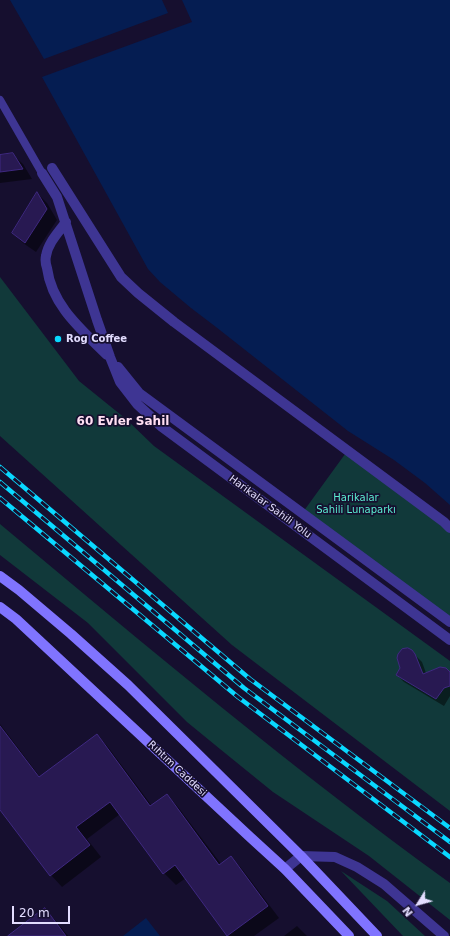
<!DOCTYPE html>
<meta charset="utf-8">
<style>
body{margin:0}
#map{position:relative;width:450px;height:936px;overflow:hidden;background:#160f2f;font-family:"DejaVu Sans",sans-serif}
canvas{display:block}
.north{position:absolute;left:398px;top:884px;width:40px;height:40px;-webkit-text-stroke:3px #160f2f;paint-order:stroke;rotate:233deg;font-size:11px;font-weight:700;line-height:16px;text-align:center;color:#e3ddff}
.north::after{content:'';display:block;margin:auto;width:14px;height:18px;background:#e3ddff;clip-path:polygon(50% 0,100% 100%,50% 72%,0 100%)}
.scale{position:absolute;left:12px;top:906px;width:58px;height:18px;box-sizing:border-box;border:2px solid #e3ddff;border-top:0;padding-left:5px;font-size:12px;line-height:14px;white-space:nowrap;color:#e3ddff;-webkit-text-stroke:3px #160f2f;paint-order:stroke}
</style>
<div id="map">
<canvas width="450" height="936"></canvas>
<div class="north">N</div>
<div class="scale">20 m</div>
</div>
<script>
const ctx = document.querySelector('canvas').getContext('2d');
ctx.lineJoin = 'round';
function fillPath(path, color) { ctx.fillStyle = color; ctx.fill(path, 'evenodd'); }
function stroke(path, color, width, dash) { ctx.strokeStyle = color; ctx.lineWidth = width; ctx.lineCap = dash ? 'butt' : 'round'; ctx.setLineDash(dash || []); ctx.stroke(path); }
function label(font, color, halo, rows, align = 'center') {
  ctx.font = font + ' "DejaVu Sans",sans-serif'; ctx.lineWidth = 3.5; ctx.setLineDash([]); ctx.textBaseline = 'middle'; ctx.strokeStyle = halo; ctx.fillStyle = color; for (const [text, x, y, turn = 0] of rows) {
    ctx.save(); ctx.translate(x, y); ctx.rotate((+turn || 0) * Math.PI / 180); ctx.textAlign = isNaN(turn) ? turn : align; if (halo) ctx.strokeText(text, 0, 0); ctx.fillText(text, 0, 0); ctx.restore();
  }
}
const green = new Path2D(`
 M 0,277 L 79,381 L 126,419 L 154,446 L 450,661 L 450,811 L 232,645 L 0,436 Z
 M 348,450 L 450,528 L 450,619 L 303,512 Z
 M 0,524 C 147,647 294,770 450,883 L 450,920 L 369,856 L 273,792 L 220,749 L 187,722 L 88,623 L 0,555 Z
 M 341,871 L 387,901 L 425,936 L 403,936 Z`);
const water = new Path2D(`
 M 10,0 L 162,0 L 168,13 L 44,59 Z
 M 182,0 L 450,0 L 450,505 L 425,483 L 394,460 L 348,431 L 216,327 L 191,308 L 160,282 L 148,269 L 42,77 L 192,22 Z
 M 146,918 L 160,936 L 123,936 Z`);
const shadow = new Path2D(`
 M 12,154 L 23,164 L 32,179 L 0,183 L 0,156 Z
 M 37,193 L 47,203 L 57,220 L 36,252 L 23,243 L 13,233 Z
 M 411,651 L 422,662 L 426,673 L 450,673 L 450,696 L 444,706 L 404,682 L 397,675 Z
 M 0,724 L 40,777 L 97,735 L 108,747 L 152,806 L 167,795 L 178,807 L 221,864 L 231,857 L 242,869 L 279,918 L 254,936 L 229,936 L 186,878 L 176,885 L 164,873 L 120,814 L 87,839 L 101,857 L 62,887 L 51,875 L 0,809 Z
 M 45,909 L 56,921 L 68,936 L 10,936 Z
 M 297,926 L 307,936 L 284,936 Z`);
const building = new Path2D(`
 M 13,153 L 23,169 L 0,172 L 0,155 Z
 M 37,192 L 47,209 L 25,243 L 12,233 Z
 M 408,648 L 412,650 L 415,654 L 423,674 L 440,667 L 446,668 L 450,672 L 450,686 L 444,688 L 436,699 L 396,675 L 400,668 L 397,658 L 398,654 L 402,649 Z
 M 0,726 L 39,777 L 97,734 L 150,806 L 167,794 L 219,865 L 231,856 L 268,906 L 227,936 L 175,865 L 163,874 L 110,802 L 76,827 L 90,845 L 50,876 L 0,810 Z
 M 45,908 L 66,936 L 8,936 Z`);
const service = new Path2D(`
 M 0,100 L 42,173`);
const pedestrian = new Path2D(`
 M 52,168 L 121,277 L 138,293 L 174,322 L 444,522 L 450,528`);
const minor = new Path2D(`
 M 42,173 L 57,197 L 97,320 L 110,357 L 120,382 L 137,404 L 162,427 L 450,640
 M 66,222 C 58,233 48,243 46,256 C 45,260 46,265 47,268 C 52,306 82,330 107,355
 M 118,367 L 139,393 L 450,622
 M 301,856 L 335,857 L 357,867 L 384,884 L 444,936`);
const tertiary = new Path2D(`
 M 285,869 L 301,856`);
const secondary = new Path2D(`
 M 0,576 L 19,590 L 71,634 L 128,685 L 301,856 L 377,936
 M 0,607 L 16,619 L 250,837 L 285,869 L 349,936`);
const rail = new Path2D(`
 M 0,467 L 250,679 L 450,828
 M 0,482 L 244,688 L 450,842
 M 0,498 L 238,697 L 450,857`);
const markers = [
 [58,339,4,"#09d8ff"]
];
const poiNames = [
 ["Rog Coffee",66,339]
];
const parkNames = [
 ["Harikalar",356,498],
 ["Sahili Lunaparkı",356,510]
];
const streetNames = [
 ["Harikalar Sahili Yolu",270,507,36],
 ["Rıhtım Caddesi",177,769,43]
];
const quarterNames = [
 ["60 Evler Sahil",123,422]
];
fillPath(green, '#11393a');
fillPath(water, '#051d52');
fillPath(shadow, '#0007');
fillPath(building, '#281952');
stroke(building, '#3f2981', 1);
stroke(service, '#3e3593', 8);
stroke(pedestrian, '#3e3593', 10);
stroke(minor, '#3e3593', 10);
stroke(tertiary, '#3e3593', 10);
stroke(secondary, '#8074ff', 10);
stroke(rail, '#09d8ff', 4.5);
stroke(rail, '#160f2f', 3, [9]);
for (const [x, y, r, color] of markers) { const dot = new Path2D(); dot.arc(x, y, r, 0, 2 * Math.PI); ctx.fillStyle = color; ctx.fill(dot); stroke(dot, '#160f2f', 1.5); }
label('bold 10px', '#e3ddff', '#160f2f', poiNames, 'left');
label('10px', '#5bedd1', '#160f2f', parkNames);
label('10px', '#e3ddff', '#160f2f', streetNames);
label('bold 12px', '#ffdff2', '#160f2f', quarterNames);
</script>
